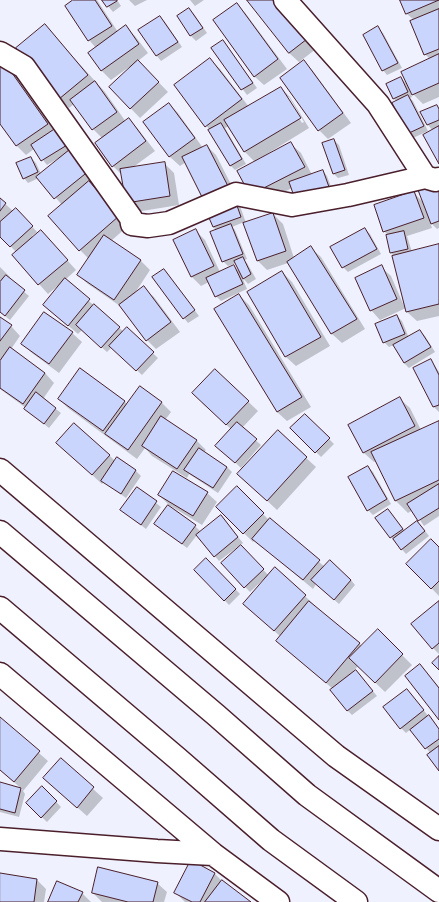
<!DOCTYPE html>
<style>
body{margin:0}
canvas{display:block;background:#eff2fe}
</style>
<canvas width="439" height="902"></canvas>
<script>
const ctx = document.querySelector('canvas').getContext('2d');
ctx.lineJoin = 'round';
function fillPath(path, color) { ctx.fillStyle = color; ctx.fill(path, 'evenodd'); }
function stroke(path, color, width, dash) { ctx.strokeStyle = color; ctx.lineWidth = width; ctx.lineCap = dash ? 'butt' : 'round'; ctx.setLineDash(dash || []); ctx.stroke(path); }
const shadow = new Path2D(`
 M 75,0 L 97,0 L 118,32 L 126,27 L 135,36 L 148,53 L 138,61 L 168,92 L 140,118 L 110,87 L 130,68 L 129,67 L 111,80 L 102,71 L 89,53 L 96,48 L 89,40 Z
 M 103,0 L 117,0 L 121,6 L 113,12 Z
 M 129,0 L 147,0 L 135,6 Z
 M 190,0 L 204,0 L 195,6 Z
 M 248,0 L 278,0 L 316,49 L 299,62 L 289,53 Z
 M 401,0 L 439,0 L 439,97 L 423,104 L 410,91 L 412,97 L 410,98 L 413,101 L 428,131 L 413,138 L 408,133 L 397,101 L 394,99 L 387,84 L 401,78 L 408,85 L 430,59 L 425,54 L 414,20 L 407,14 Z
 M 237,4 L 246,14 L 287,69 L 264,85 L 254,76 Z
 M 189,9 L 194,14 L 207,33 L 196,41 L 191,36 L 178,16 Z
 M 160,17 L 165,22 L 182,47 L 161,61 L 157,56 L 140,30 Z
 M 45,26 L 105,92 L 126,122 L 129,119 L 138,129 L 155,151 L 132,168 L 164,163 L 174,173 L 179,205 L 136,212 L 123,176 L 113,166 L 103,139 L 93,129 L 74,104 L 69,108 L 60,99 L 18,48 Z
 M 378,28 L 383,33 L 402,68 L 387,75 L 383,70 Z
 M 227,47 L 257,88 L 247,95 L 212,48 Z
 M 210,60 L 220,69 L 249,107 L 281,88 L 290,97 L 309,128 L 259,159 L 259,160 L 291,144 L 301,153 L 312,175 L 323,171 L 327,176 L 333,192 L 292,188 L 260,204 L 255,162 L 245,152 L 229,126 L 225,128 L 246,164 L 235,170 L 230,165 L 209,129 L 175,86 ZM 286,97 L 289,97 L 304,122 L 302,123 Z
 M 304,61 L 313,71 L 351,123 L 328,139 L 319,130 Z
 M 0,68 L 14,73 L 54,131 L 98,180 L 92,185 L 128,226 L 111,241 L 141,261 L 150,270 L 133,296 L 144,288 L 154,297 L 180,332 L 156,349 L 147,340 L 123,308 L 88,284 L 78,275 L 89,259 L 80,250 L 62,205 L 39,178 L 28,183 L 24,178 L 31,158 L 36,163 L 41,174 L 60,159 L 59,158 L 47,165 L 34,149 L 26,155 L 16,145 L 0,122 Z
 M 169,104 L 178,113 L 203,148 L 207,146 L 216,155 L 239,200 L 235,202 L 240,206 L 246,223 L 273,214 L 283,224 L 294,258 L 311,248 L 321,257 L 365,329 L 342,343 L 332,334 L 288,263 L 267,270 L 258,261 L 244,222 L 232,227 L 235,230 L 247,259 L 244,260 L 247,263 L 256,279 L 248,284 L 242,277 L 247,289 L 221,301 L 216,296 L 209,282 L 201,286 L 192,277 L 196,231 L 205,240 L 220,272 L 234,266 L 240,272 L 236,263 L 228,266 L 223,261 L 217,231 L 213,227 L 213,210 L 186,162 L 180,166 L 170,157 L 144,122 Z
 M 437,106 L 439,108 L 439,162 L 433,131 L 428,125 L 422,113 Z
 M 334,140 L 339,145 L 349,175 L 338,178 L 333,173 Z
 M 439,183 L 439,228 L 437,229 L 430,222 L 432,228 L 407,236 L 412,252 L 439,245 L 439,316 L 417,321 L 407,312 L 406,308 L 380,320 L 371,310 L 381,267 L 391,276 L 404,306 L 395,257 L 391,253 L 388,235 L 384,231 L 414,193 L 424,203 Z
 M 0,199 L 14,212 L 21,214 L 37,232 L 32,236 L 34,238 L 41,231 L 76,270 L 65,280 L 124,332 L 127,329 L 158,358 L 142,375 L 112,347 L 107,352 L 82,330 L 78,334 L 44,305 L 60,284 L 48,294 L 13,255 L 16,252 L 0,235 Z
 M 365,229 L 370,234 L 381,254 L 348,272 L 343,267 Z
 M 0,267 L 10,277 L 9,279 L 29,296 L 10,320 L 0,312 Z
 M 282,272 L 292,282 L 330,346 L 296,366 L 286,357 L 248,292 Z
 M 168,275 L 199,316 L 188,323 L 184,318 Z
 M 239,295 L 249,305 L 311,407 L 287,421 L 277,412 L 216,309 Z
 M 397,316 L 402,321 L 409,338 L 420,331 L 425,336 L 435,352 L 409,368 L 404,363 L 394,345 L 389,347 L 384,342 Z
 M 0,318 L 11,326 L 20,336 L 11,349 L 45,373 L 54,383 L 43,399 L 61,413 L 49,428 L 30,413 L 26,408 L 0,389 Z
 M 72,333 L 82,342 L 59,373 L 32,353 L 23,344 Z
 M 431,361 L 435,366 L 439,372 L 439,412 L 434,407 L 415,369 Z
 M 215,370 L 258,411 L 242,428 L 261,445 L 241,468 L 222,450 L 231,429 L 202,403 Z
 M 141,387 L 162,403 L 171,412 L 165,420 L 196,440 L 206,450 L 204,452 L 227,467 L 232,472 L 218,493 L 189,474 L 187,478 L 152,456 L 145,448 L 137,459 L 68,408 L 59,399 L 124,401 L 128,405 Z
 M 400,399 L 410,408 L 421,430 L 439,422 L 439,516 L 424,526 L 413,510 L 408,513 L 395,500 L 376,461 L 374,462 L 364,453 L 349,425 Z
 M 305,415 L 334,444 L 321,457 L 292,428 Z
 M 278,432 L 316,467 L 277,510 L 248,483 Z
 M 57,443 L 109,455 L 115,461 L 117,458 L 136,471 L 141,476 L 126,498 L 104,482 L 102,484 Z
 M 368,467 L 373,472 L 391,504 L 373,515 L 368,510 Z
 M 137,488 L 161,507 L 146,529 L 121,510 Z
 M 237,488 L 269,520 L 325,567 L 351,580 L 355,585 L 339,604 L 316,584 L 313,589 L 255,540 L 253,542 L 217,507 Z
 M 207,493 L 217,502 L 202,525 L 169,505 L 159,495 Z
 M 388,510 L 405,531 L 422,527 L 429,536 L 406,554 L 391,537 Z
 M 225,521 L 243,543 L 219,561 L 197,535 L 187,548 L 155,524 L 195,526 L 200,531 L 197,534 Z
 M 439,549 L 439,596 L 408,564 Z
 M 246,551 L 269,576 L 305,596 L 314,605 L 314,606 L 362,646 L 378,631 L 412,665 L 385,692 L 358,666 L 350,675 L 356,671 L 377,696 L 352,715 L 347,710 L 333,689 L 287,650 L 277,641 L 281,637 L 254,613 L 267,578 L 266,577 L 250,592 L 222,563 Z
 M 206,559 L 240,594 L 229,605 L 195,570 Z
 M 439,602 L 439,654 L 433,648 Z
 M 420,665 L 439,687 L 439,718 Z
 M 407,690 L 439,729 L 439,769 L 431,754 L 411,729 L 406,733 L 401,728 Z
 M 0,719 L 48,761 L 23,791 L 25,794 L 19,817 L 0,812 L 0,783 L 23,790 L 0,770 Z
 M 61,760 L 103,798 L 87,816 L 54,787 Z
 M 42,787 L 61,807 L 47,822 L 27,803 Z
 M 192,861 L 215,874 L 222,881 L 249,902 L 185,902 L 175,892 Z
 M 0,874 L 37,880 L 46,889 L 44,902 L 0,902 Z
 M 157,883 L 167,892 L 164,902 L 102,902 L 93,893 Z
 M 82,893 L 91,902 L 49,902 Z`);
const building = new Path2D(`
 M 73,0 L 95,0 L 112,26 L 88,41 L 65,6 Z
 M 102,0 L 117,0 L 117,1 L 107,7 Z
 M 247,0 L 277,0 L 307,39 L 289,53 Z
 M 400,0 L 439,0 L 406,14 Z
 M 237,3 L 278,59 L 254,77 L 213,20 Z
 M 189,8 L 203,28 L 190,36 L 177,16 Z
 M 439,9 L 439,49 L 424,55 L 410,21 Z
 M 160,16 L 178,42 L 156,56 L 138,30 Z
 M 45,24 L 88,75 L 59,99 L 16,48 Z
 M 126,25 L 139,44 L 101,71 L 88,53 Z
 M 378,26 L 398,63 L 382,71 L 363,35 Z
 M 223,40 L 253,83 L 241,90 L 211,48 Z
 M 439,54 L 439,83 L 412,95 L 401,72 Z
 M 210,58 L 242,99 L 205,127 L 174,85 Z
 M 138,60 L 159,82 L 130,109 L 109,87 Z
 M 304,60 L 343,113 L 318,131 L 280,78 Z
 M 5,63 L 48,124 L 16,146 L 0,124 L 0,66 Z
 M 401,77 L 408,92 L 393,99 L 386,84 Z
 M 95,81 L 117,112 L 92,130 L 70,100 Z
 M 281,87 L 301,118 L 244,152 L 224,120 Z
 M 408,95 L 424,126 L 407,134 L 392,103 Z
 M 169,103 L 195,138 L 169,157 L 143,122 Z
 M 437,105 L 439,109 L 439,120 L 427,125 L 420,112 Z
 M 129,118 L 146,141 L 112,167 L 95,143 Z
 M 221,123 L 242,159 L 230,166 L 208,130 Z
 M 61,125 L 72,142 L 41,161 L 31,145 Z
 M 439,126 L 439,164 L 423,135 Z
 M 334,139 L 345,170 L 333,174 L 322,143 Z
 M 291,142 L 305,167 L 250,195 L 237,171 Z
 M 207,145 L 230,190 L 205,203 L 182,157 Z
 M 72,148 L 90,170 L 54,199 L 36,177 Z
 M 31,157 L 38,172 L 23,179 L 16,163 Z
 M 165,162 L 170,196 L 126,203 L 120,169 Z
 M 323,170 L 329,187 L 295,199 L 289,182 Z
 M 89,181 L 119,216 L 79,251 L 48,216 Z
 M 439,182 L 439,221 L 431,224 L 418,190 Z
 M 414,191 L 424,218 L 383,232 L 374,205 Z
 M 0,198 L 6,203 L 0,211 Z
 M 235,200 L 241,217 L 213,227 L 206,211 Z
 M 16,208 L 33,226 L 10,247 L 0,237 L 0,222 Z
 M 273,213 L 286,251 L 257,261 L 243,223 Z
 M 231,224 L 243,254 L 222,262 L 210,232 Z
 M 365,228 L 377,249 L 342,268 L 330,247 Z
 M 196,229 L 214,266 L 191,277 L 173,240 Z
 M 41,230 L 68,260 L 38,285 L 12,255 Z
 M 404,231 L 408,249 L 390,253 L 386,235 Z
 M 104,235 L 141,260 L 114,300 L 77,275 Z
 M 439,244 L 439,304 L 406,312 L 392,256 Z
 M 311,246 L 357,319 L 331,334 L 287,262 Z
 M 243,257 L 251,274 L 243,279 L 234,261 Z
 M 234,265 L 243,284 L 215,297 L 206,278 Z
 M 382,265 L 397,299 L 370,311 L 355,278 Z
 M 164,269 L 195,310 L 183,319 L 152,277 Z
 M 282,271 L 321,337 L 285,357 L 247,292 Z
 M 6,275 L 25,290 L 5,316 L 0,312 L 0,282 Z
 M 65,278 L 90,299 L 68,326 L 43,305 Z
 M 144,286 L 171,322 L 146,341 L 119,305 Z
 M 239,294 L 302,397 L 277,412 L 214,309 Z
 M 94,304 L 120,327 L 101,348 L 76,325 Z
 M 44,312 L 73,332 L 49,364 L 21,344 Z
 M 397,315 L 405,334 L 383,343 L 375,324 Z
 M 0,317 L 12,325 L 0,341 Z
 M 127,327 L 154,352 L 136,371 L 109,346 Z
 M 420,330 L 431,347 L 404,363 L 393,345 Z
 M 10,347 L 45,373 L 23,404 L 0,388 L 0,361 Z
 M 431,359 L 439,375 L 439,405 L 433,407 L 413,368 Z
 M 80,368 L 125,401 L 103,431 L 58,399 Z
 M 215,369 L 249,401 L 226,425 L 192,393 Z
 M 140,386 L 162,402 L 128,450 L 105,434 Z
 M 36,392 L 56,408 L 44,424 L 24,409 Z
 M 400,397 L 415,426 L 363,453 L 348,425 Z
 M 305,414 L 330,438 L 315,453 L 290,428 Z
 M 161,416 L 197,440 L 177,469 L 142,446 Z
 M 439,421 L 439,480 L 395,501 L 371,452 Z
 M 237,422 L 257,439 L 235,463 L 215,446 Z
 M 74,423 L 110,455 L 92,475 L 56,443 Z
 M 278,430 L 307,457 L 267,501 L 237,474 Z
 M 199,448 L 227,467 L 213,488 L 184,470 Z
 M 117,457 L 136,470 L 121,494 L 101,481 Z
 M 368,466 L 387,499 L 367,511 L 348,477 Z
 M 173,471 L 208,492 L 193,516 L 158,495 Z
 M 439,484 L 439,508 L 418,521 L 407,504 Z
 M 237,486 L 264,513 L 243,534 L 216,507 Z
 M 137,487 L 157,501 L 141,525 L 120,510 Z
 M 168,505 L 196,525 L 182,544 L 154,524 Z
 M 388,509 L 403,529 L 390,538 L 375,518 Z
 M 221,515 L 238,537 L 214,557 L 196,535 Z
 M 270,518 L 320,560 L 303,580 L 252,539 Z
 M 417,521 L 425,531 L 401,550 L 393,539 Z
 M 431,539 L 439,547 L 439,581 L 431,589 L 406,564 Z
 M 241,545 L 264,569 L 244,588 L 221,563 Z
 M 206,558 L 236,589 L 224,601 L 194,570 Z
 M 330,560 L 351,580 L 334,600 L 311,580 Z
 M 275,567 L 306,595 L 274,631 L 243,604 Z
 M 309,601 L 360,643 L 326,683 L 276,641 Z
 M 439,601 L 439,643 L 432,649 L 411,624 Z
 M 378,629 L 403,654 L 375,683 L 349,658 Z
 M 439,656 L 439,670 L 432,663 Z
 M 420,664 L 439,688 L 439,720 L 405,676 Z
 M 356,670 L 373,691 L 347,711 L 330,690 Z
 M 407,689 L 424,710 L 400,729 L 383,707 Z
 M 429,715 L 439,729 L 439,739 L 425,749 L 410,730 Z
 M 0,717 L 40,751 L 14,782 L 0,770 Z
 M 439,746 L 439,771 L 427,755 Z
 M 61,758 L 94,787 L 77,808 L 43,778 Z
 M 0,782 L 21,788 L 15,813 L 0,809 Z
 M 42,786 L 57,801 L 41,818 L 26,803 Z
 M 191,860 L 215,873 L 200,902 L 192,902 L 174,893 Z
 M 98,867 L 158,882 L 153,902 L 128,902 L 92,893 Z
 M 0,873 L 37,879 L 34,902 L 0,902 Z
 M 222,880 L 251,902 L 205,902 Z
 M 57,881 L 83,892 L 78,902 L 48,902 Z`);
const street = new Path2D(`
 M 285,0 L 378,104 L 425,177
 M 0,53 L 24,67 L 131,218 L 132,224 L 148,226 L 169,223 L 236,194 L 292,205 L 348,195 L 425,177 L 435,180 L 439,179`);
const secondary = new Path2D(`
 M 0,470 L 336,756 L 439,829
 M 0,674 L 213,854 L 278,902
 M 0,839 L 157,851 L 213,854`);
const highway = new Path2D(`
 M 0,532 L 216,715 L 307,795 L 439,891
 M 0,608 L 178,759 L 271,840 L 356,902`);
fillPath(shadow, '#0003');
fillPath(building, '#c9d5fc');
stroke(building, '#4a1f2b', 1);
stroke(street, '#4a1f2b', 25);
stroke(secondary, '#4a1f2b', 25);
stroke(highway, '#4a1f2b', 25);
stroke(street, '#fff', 22);
stroke(secondary, '#fff', 22);
stroke(highway, '#fff', 22);
</script>
